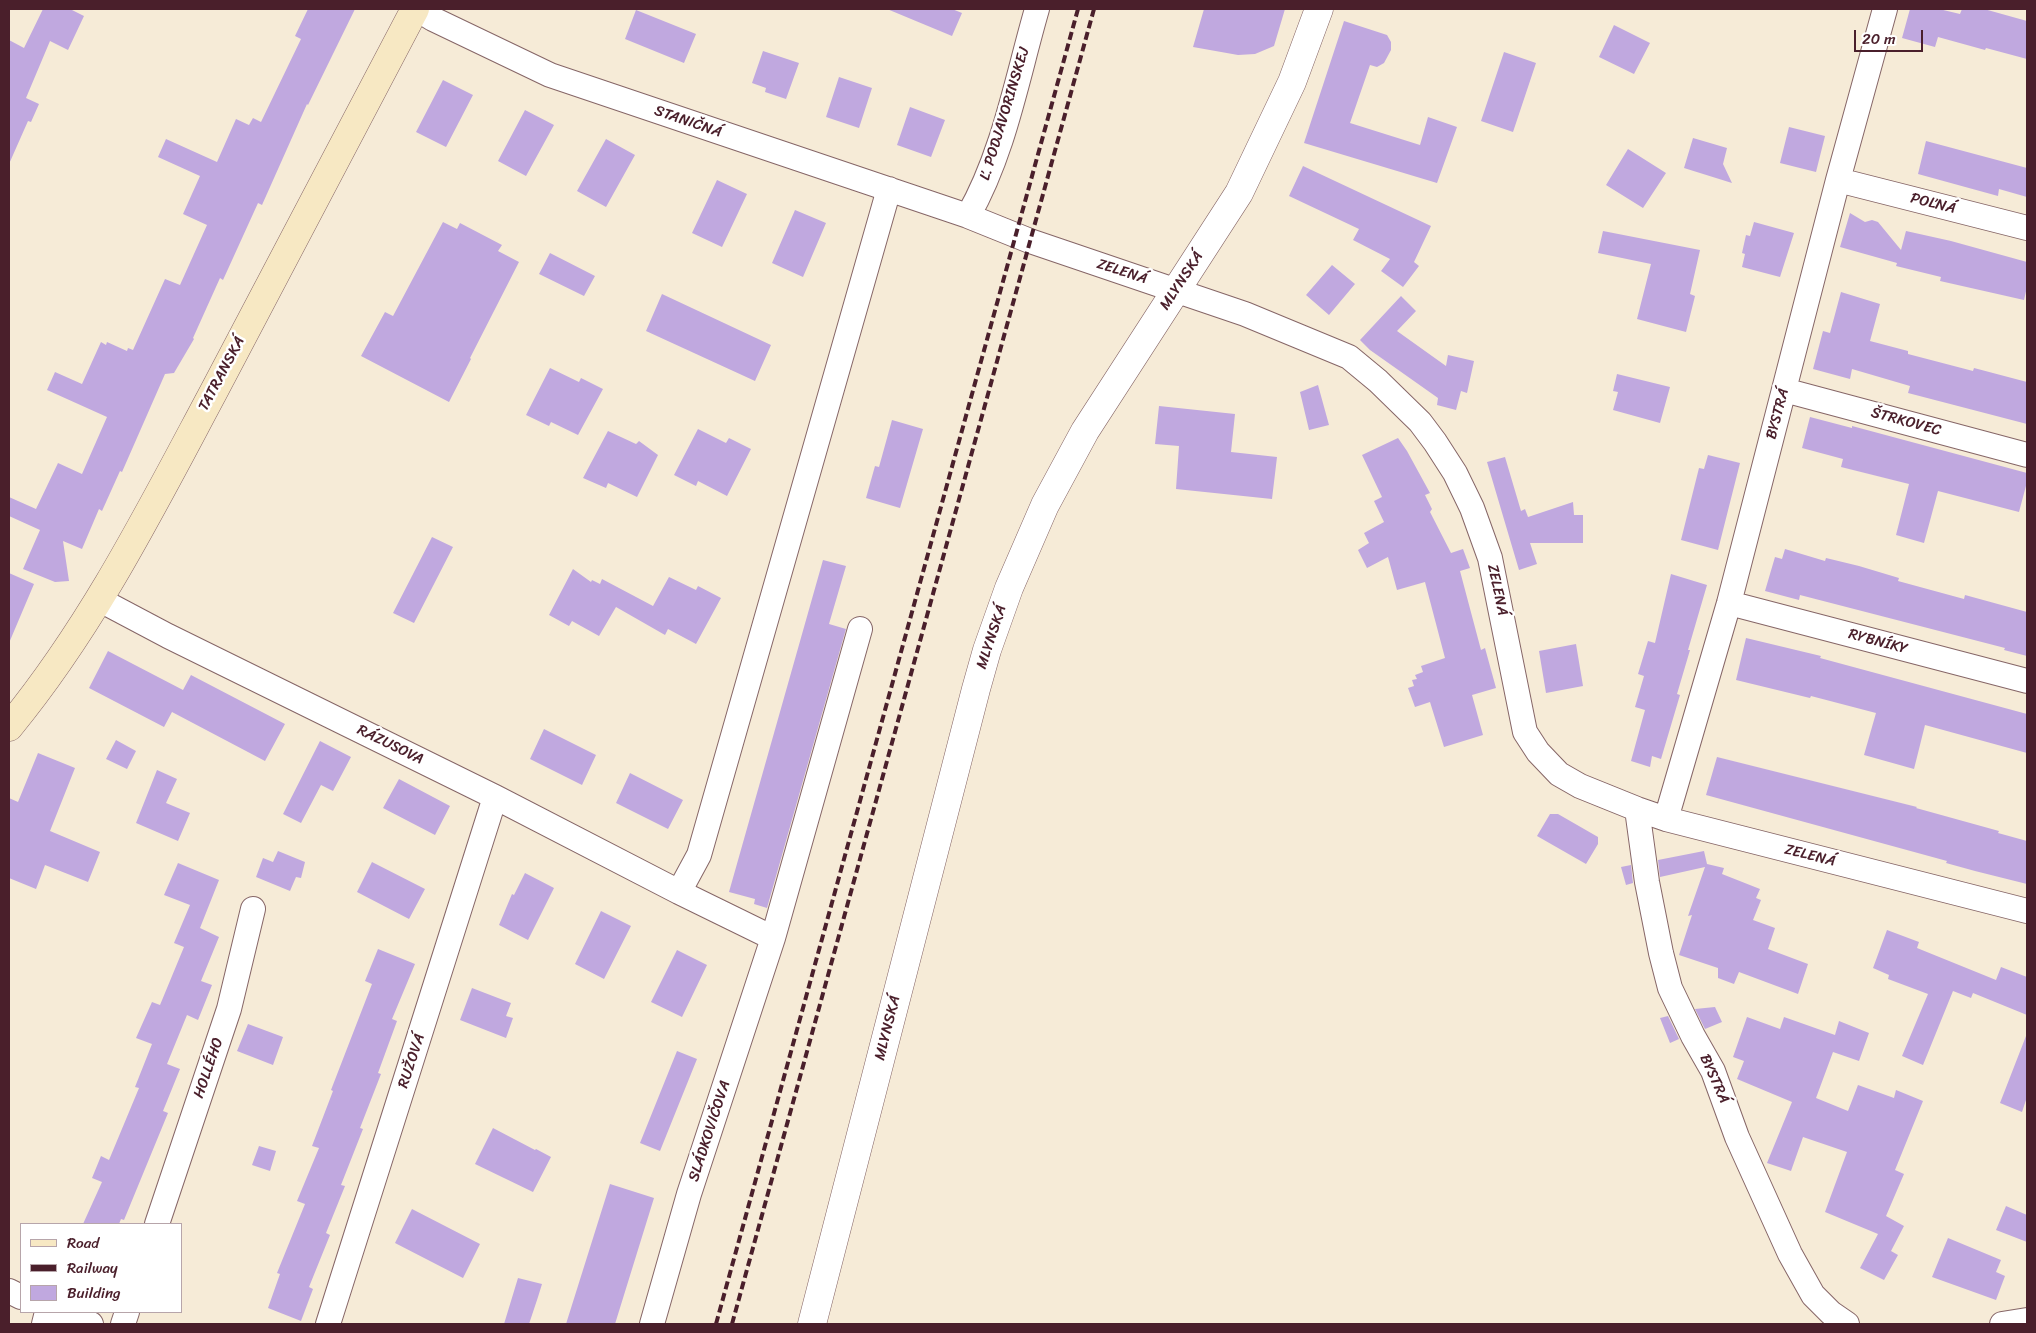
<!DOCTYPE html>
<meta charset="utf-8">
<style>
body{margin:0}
#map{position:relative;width:2036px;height:1333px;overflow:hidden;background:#f6ebd7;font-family:Sriracha,sans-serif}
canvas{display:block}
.frame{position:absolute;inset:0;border:10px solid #4a1f2b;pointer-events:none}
.legend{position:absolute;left:20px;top:1223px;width:162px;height:90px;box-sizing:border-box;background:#fff;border:1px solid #b7a5aa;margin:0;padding:6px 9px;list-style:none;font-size:15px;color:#4a1f2b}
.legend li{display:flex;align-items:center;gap:10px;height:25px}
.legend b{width:25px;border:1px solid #b7a5aa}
.scale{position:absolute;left:1854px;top:30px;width:69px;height:22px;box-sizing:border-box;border:2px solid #4a1f2b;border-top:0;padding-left:6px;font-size:15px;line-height:18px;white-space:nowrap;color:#4a1f2b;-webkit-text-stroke:4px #fff;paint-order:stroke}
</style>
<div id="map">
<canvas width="2036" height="1333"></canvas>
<div class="frame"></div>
<ul class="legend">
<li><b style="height:6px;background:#f7e8c3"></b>Road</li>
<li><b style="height:6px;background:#4a1f2b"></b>Railway</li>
<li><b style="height:14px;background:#c0a8df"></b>Building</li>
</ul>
<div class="scale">20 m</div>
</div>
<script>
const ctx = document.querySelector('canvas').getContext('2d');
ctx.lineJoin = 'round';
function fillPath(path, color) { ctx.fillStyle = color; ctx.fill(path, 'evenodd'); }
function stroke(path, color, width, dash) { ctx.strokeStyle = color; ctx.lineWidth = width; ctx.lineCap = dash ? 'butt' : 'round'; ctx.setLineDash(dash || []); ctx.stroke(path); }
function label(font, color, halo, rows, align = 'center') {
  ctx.font = font + ' Sriracha,sans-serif'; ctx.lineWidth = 5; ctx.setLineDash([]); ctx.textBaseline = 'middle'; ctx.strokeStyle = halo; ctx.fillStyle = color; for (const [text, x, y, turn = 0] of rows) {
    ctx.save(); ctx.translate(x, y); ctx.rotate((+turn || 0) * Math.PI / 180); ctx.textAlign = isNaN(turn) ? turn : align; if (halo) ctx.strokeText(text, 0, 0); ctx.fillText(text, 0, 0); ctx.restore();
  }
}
const building = new Path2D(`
 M 43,9 L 70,9 L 84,16 L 68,50 L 50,41 L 26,98 L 39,104 L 31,122 L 28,121 L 9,164 L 9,40 L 24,48 Z
 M 308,9 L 355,9 L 308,105 L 307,104 L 262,205 L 258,203 L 223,280 L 220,278 L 193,338 L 194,339 L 174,373 L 165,374 L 122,472 L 120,471 L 102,511 L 99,509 L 82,549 L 63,541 L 69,581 L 55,582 L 23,569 L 40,530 L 9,516 L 9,497 L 36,509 L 58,463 L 82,474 L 107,417 L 47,390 L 55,372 L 82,384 L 101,342 L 106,345 L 107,342 L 127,351 L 128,348 L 133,350 L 165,279 L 180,285 L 207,225 L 183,214 L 200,176 L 158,157 L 166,139 L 217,162 L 236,119 L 249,125 L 253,118 L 261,122 L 301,39 L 295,36 Z
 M 887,9 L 952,9 L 962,13 L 952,36 Z
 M 1204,9 L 1285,9 L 1274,46 L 1255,54 L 1238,55 L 1193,47 Z
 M 1910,9 L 1939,9 L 1960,14 L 1962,9 L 1984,9 L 2027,21 L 2027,59 L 1986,48 L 1985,50 L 1938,37 L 1935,47 L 1902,38 Z
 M 636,10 L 696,34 L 684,63 L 625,39 Z
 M 1344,21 L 1387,35 L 1391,42 L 1391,50 L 1384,63 L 1377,67 L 1370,65 L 1350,123 L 1420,145 L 1428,117 L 1457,127 L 1437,183 L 1304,143 Z
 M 1614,25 L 1650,43 L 1634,74 L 1599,57 Z
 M 763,51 L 799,63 L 786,99 L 765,92 L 766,88 L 752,83 Z
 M 1504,52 L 1536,63 L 1513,132 L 1481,121 Z
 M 839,77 L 872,88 L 859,128 L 826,117 Z
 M 443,80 L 473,95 L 446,147 L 416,132 Z
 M 910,107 L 945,120 L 931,157 L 897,145 Z
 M 525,110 L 554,125 L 526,176 L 498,161 Z
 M 1789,127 L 1825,136 L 1816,172 L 1780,163 Z
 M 1693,138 L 1727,148 L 1723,164 L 1732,183 L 1684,168 Z
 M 606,139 L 635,155 L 606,207 L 577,191 Z
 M 1926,141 L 2027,168 L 2027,197 L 1999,189 L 1998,196 L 1918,174 Z
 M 1628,149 L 1666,173 L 1643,208 L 1606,185 Z
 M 1303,166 L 1431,226 L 1414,262 L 1419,266 L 1403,287 L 1381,271 L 1390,259 L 1353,240 L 1359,229 L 1289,196 Z
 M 717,180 L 747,194 L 722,247 L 692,233 Z
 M 795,210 L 826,223 L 803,277 L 772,263 Z
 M 1850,213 L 1865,222 L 1872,220 L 1878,222 L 1901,250 L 1906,231 L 1951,241 L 2027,262 L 2027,287 L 2024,300 L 1940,281 L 1941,277 L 1896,266 L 1897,263 L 1840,247 Z
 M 443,222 L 457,229 L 460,223 L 502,245 L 498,251 L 519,262 L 470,358 L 471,359 L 449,402 L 361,356 L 385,312 L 393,316 Z
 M 1754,222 L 1794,233 L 1780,277 L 1742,267 L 1745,254 L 1742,253 L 1746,235 L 1750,236 Z
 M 1603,231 L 1700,250 L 1690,294 L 1695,296 L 1686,332 L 1637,319 L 1651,264 L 1598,253 Z
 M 550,253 L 595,276 L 584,296 L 539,274 Z
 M 1332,265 L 1355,284 L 1329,315 L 1306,295 Z
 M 1841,292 L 1880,304 L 1870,341 L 1908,351 L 1908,354 L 1973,371 L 1974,368 L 2027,382 L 2027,424 L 1908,393 L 1910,386 L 1852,369 L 1850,379 L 1813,369 L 1823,331 L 1830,333 Z
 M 662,294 L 771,345 L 755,381 L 646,331 Z
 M 1401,296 L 1416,311 L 1397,331 L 1446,366 L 1448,355 L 1474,361 L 1467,393 L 1461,391 L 1456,410 L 1437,405 L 1438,398 L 1370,350 L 1360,340 Z
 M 550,368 L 579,382 L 581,378 L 603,389 L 578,435 L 551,422 L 549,426 L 526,415 Z
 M 1617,374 L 1670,387 L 1660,423 L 1613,410 L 1618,392 L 1613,391 Z
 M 1318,385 L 1329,425 L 1309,430 L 1300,392 Z
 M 1159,406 L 1235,414 L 1231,452 L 1277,457 L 1272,499 L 1176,489 L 1179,446 L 1155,444 Z
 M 1810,417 L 1852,428 L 1852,426 L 2027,473 L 2027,482 L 2019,512 L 1938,491 L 1924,543 L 1896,535 L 1909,484 L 1841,467 L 1843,459 L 1802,448 Z
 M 892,420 L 923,429 L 900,508 L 866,498 L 875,466 L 879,467 Z
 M 698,429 L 726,443 L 729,438 L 751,449 L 727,496 L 698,481 L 696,486 L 674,475 Z
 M 608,431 L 636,444 L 639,441 L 658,455 L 637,497 L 608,483 L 606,488 L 583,478 Z
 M 1398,438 L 1407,451 L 1430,493 L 1425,495 L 1432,509 L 1430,512 L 1451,553 L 1463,549 L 1470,568 L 1460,571 L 1481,650 L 1485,648 L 1496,688 L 1472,695 L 1483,735 L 1444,747 L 1430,702 L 1415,707 L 1408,688 L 1414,686 L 1412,680 L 1417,679 L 1415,675 L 1423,672 L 1421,666 L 1445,658 L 1425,582 L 1397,590 L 1388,557 L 1367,568 L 1358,550 L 1369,543 L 1364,533 L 1384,522 L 1374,501 L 1382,497 L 1362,455 Z
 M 1708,455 L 1740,463 L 1718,550 L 1681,540 L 1699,468 L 1704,469 Z
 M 1505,457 L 1521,511 L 1525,509 L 1528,517 L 1573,502 L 1574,515 L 1583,515 L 1583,543 L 1530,543 L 1537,564 L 1519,570 L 1487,462 Z
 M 432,537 L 453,547 L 414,623 L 393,613 Z
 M 1785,549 L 1825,561 L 1826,558 L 1859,566 L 1899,578 L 1898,581 L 1964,599 L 1965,595 L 2027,612 L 2027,656 L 2004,650 L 2005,648 L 1800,595 L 1799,600 L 1765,591 L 1775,557 L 1782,559 Z
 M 823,560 L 846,566 L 829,624 L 846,629 L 767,908 L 754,904 L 755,899 L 729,892 Z
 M 573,569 L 591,582 L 592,580 L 600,584 L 602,579 L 653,606 L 669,577 L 696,590 L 698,586 L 721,598 L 696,644 L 668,629 L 665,635 L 616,607 L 599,636 L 572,621 L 569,626 L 549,615 Z
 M 9,573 L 34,584 L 9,643 Z
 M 1671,574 L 1707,585 L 1688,650 L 1690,650 L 1677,694 L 1680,695 L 1661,759 L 1652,756 L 1650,767 L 1631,761 L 1645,710 L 1635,707 L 1644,676 L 1638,674 L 1648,641 L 1655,643 Z
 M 1746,638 L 1821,656 L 1820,658 L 2027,714 L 2027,753 L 1925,725 L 1914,769 L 1864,755 L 1876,713 L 1811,696 L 1810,698 L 1736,680 Z
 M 1576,644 L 1583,686 L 1546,693 L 1539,651 Z
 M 108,651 L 183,690 L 191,675 L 285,724 L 265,761 L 172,712 L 164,727 L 89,688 Z
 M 544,729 L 596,755 L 582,785 L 530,759 Z
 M 116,740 L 136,751 L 127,769 L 106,759 Z
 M 320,741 L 351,757 L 333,791 L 321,785 L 301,823 L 283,814 Z
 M 38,753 L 75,768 L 50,831 L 100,852 L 88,882 L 45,865 L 36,889 L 9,878 L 9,798 L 18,802 Z
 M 1717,757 L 1917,807 L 1916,808 L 1999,831 L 1998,833 L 2027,841 L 2027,884 L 1975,871 L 1946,863 L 1947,861 L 1706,795 Z
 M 157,770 L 177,779 L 166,803 L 190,813 L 178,841 L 136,823 Z
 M 630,773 L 683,800 L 668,829 L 616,803 Z
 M 399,779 L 450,806 L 435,835 L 383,808 Z
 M 1550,814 L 1558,814 L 1598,837 L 1598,844 L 1586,864 L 1537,836 Z
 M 278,851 L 305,862 L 301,878 L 296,877 L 290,891 L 256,877 L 263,858 L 273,862 Z
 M 1704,851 L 1707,864 L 1724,868 L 1722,874 L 1760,889 L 1756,898 L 1761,900 L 1753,920 L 1775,928 L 1768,949 L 1808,964 L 1798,994 L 1739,972 L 1734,984 L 1718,978 L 1718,968 L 1679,955 L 1692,915 L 1688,916 L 1705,867 L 1660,877 L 1658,860 Z
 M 372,862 L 425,889 L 409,919 L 357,892 Z
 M 178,863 L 219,880 L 200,928 L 219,937 L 201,981 L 212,985 L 198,1020 L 187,1015 L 167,1064 L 180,1069 L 163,1111 L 168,1113 L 124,1220 L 121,1219 L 119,1224 L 83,1224 L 102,1182 L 92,1178 L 101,1156 L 109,1160 L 139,1088 L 135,1087 L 152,1044 L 136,1038 L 152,1002 L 160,1005 L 184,947 L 174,943 L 190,905 L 164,895 Z
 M 1631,865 L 1633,883 L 1626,885 L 1621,867 Z
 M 525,873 L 554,888 L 528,940 L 499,925 L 512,894 L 514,895 Z
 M 601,911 L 631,926 L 604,979 L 575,964 Z
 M 1887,930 L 1919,942 L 1917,948 L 1996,980 L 2001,967 L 2027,977 L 2027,1015 L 1973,993 L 1971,998 L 1953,991 L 1923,1065 L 1902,1056 L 1928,994 L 1888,979 L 1889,975 L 1873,968 Z
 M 378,949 L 415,964 L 392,1019 L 397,1021 L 378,1073 L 381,1074 L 360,1128 L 363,1129 L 341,1185 L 345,1186 L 326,1233 L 330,1235 L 309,1287 L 313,1289 L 301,1321 L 268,1308 L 280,1274 L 277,1273 L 305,1204 L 297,1201 L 319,1148 L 312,1146 L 333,1091 L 331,1090 L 372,984 L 365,981 Z
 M 677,950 L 707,965 L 682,1017 L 651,1002 Z
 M 472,988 L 511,1003 L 506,1016 L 513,1018 L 506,1038 L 460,1020 Z
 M 1715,1007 L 1722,1022 L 1705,1029 L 1695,1009 Z
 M 1668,1016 L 1679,1039 L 1670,1043 L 1660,1018 Z
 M 1747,1017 L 1780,1029 L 1784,1017 L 1835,1035 L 1839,1021 L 1869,1033 L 1859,1061 L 1833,1052 L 1816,1098 L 1848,1111 L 1858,1085 L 1894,1098 L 1896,1090 L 1923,1101 L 1895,1170 L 1904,1174 L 1886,1216 L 1904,1226 L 1891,1251 L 1898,1255 L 1884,1280 L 1860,1268 L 1878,1234 L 1825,1212 L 1847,1152 L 1803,1137 L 1791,1171 L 1767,1163 L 1792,1102 L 1737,1079 L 1744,1061 L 1733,1057 Z
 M 248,1024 L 283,1037 L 273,1065 L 237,1051 Z
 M 2026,1036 L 2027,1097 L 2022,1112 L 2000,1103 Z
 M 677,1051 L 697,1059 L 660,1151 L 640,1143 Z
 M 493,1128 L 535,1150 L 536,1149 L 551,1157 L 533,1192 L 475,1164 Z
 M 259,1146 L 276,1151 L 270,1171 L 252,1165 Z
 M 610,1184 L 654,1198 L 615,1324 L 566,1324 Z
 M 2006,1206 L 2027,1215 L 2027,1242 L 1996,1230 Z
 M 412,1209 L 480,1244 L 463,1278 L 395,1243 Z
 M 1948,1238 L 2001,1260 L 1996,1272 L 2005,1276 L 1996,1300 L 1932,1277 Z
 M 518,1278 L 542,1284 L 538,1297 L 529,1324 L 504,1324 Z`);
const minor = new Path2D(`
 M 417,9 L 433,19 L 550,75 L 968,216 L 1030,241 L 1245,314 L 1349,357 L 1378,381 L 1420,422 L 1435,442 L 1455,473 L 1472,508 L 1490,558 L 1525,732 L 1538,752 L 1559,774 L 1580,786 L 1637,809 L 1666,819 L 2027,911
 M 1838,180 L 2027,228
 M 968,216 C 1004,153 1017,78 1037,9
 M 1784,390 L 2027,455
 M 100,600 L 168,636 L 495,797 L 679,892
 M 1729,603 L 2027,681
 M 1637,809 L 1647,882 L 1661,953 L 1670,988 L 1693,1036 L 1713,1071 L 1737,1137 L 1790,1254 L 1813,1295 L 1831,1313 L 1847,1324
 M 1666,819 L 1729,603 L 1838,180 L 1885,9
 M 773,938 L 679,892 L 699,855 L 889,189
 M 157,1224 L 229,1009 L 253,909
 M 9,1291 L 21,1297
 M 58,1312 L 91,1324
 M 44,1324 L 47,1312
 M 123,1324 L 127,1312
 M 328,1324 L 495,797
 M 652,1324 L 689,1194 L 773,938 L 860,629
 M 2002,1324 L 2027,1320`);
const tertiary = new Path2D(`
 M 812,1324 L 976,689 L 987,650 L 1009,588 L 1045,505 L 1085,431 L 1239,193 L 1292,82 L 1319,9`);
const secondary = new Path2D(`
 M 9,727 C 93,625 152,507 214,391 C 281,264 348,136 415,9`);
const rail = new Path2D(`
 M 716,1324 L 1078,9
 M 732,1324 L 1094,9`);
const streetNames = [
 ["Ľ. PODJAVORINSKEJ",1005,114,-73],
 ["STANIČNÁ",688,122,19],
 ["POĽNÁ",1933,204,14],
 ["ZELENÁ",1122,272,18],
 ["MLYNSKÁ",1182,281,-57],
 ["TATRANSKÁ",222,374,-62],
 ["BYSTRÁ",1778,414,-75],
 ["ŠTRKOVEC",1906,422,15],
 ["ZELENÁ",1497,590,78],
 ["MLYNSKÁ",992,637,-72],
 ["RYBNÍKY",1878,642,15],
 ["RÁZUSOVA",390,745,26],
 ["ZELENÁ",1810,856,14],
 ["MLYNSKÁ",888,1028,-76],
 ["RUŽOVÁ",412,1061,-72],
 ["HOLLÉHO",209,1068,-71],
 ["BYSTRÁ",1714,1079,66],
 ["SLÁDKOVIČOVA",710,1131,-72]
];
fillPath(building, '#c0a8df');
stroke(minor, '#866667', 26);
stroke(tertiary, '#866667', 29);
stroke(secondary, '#866667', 29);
stroke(minor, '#fff', 24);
stroke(tertiary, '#fff', 28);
stroke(secondary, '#f7e8c3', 28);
stroke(rail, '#4a1f2b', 4, [8, 4]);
label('15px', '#4a1f2b', '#fff', streetNames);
</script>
